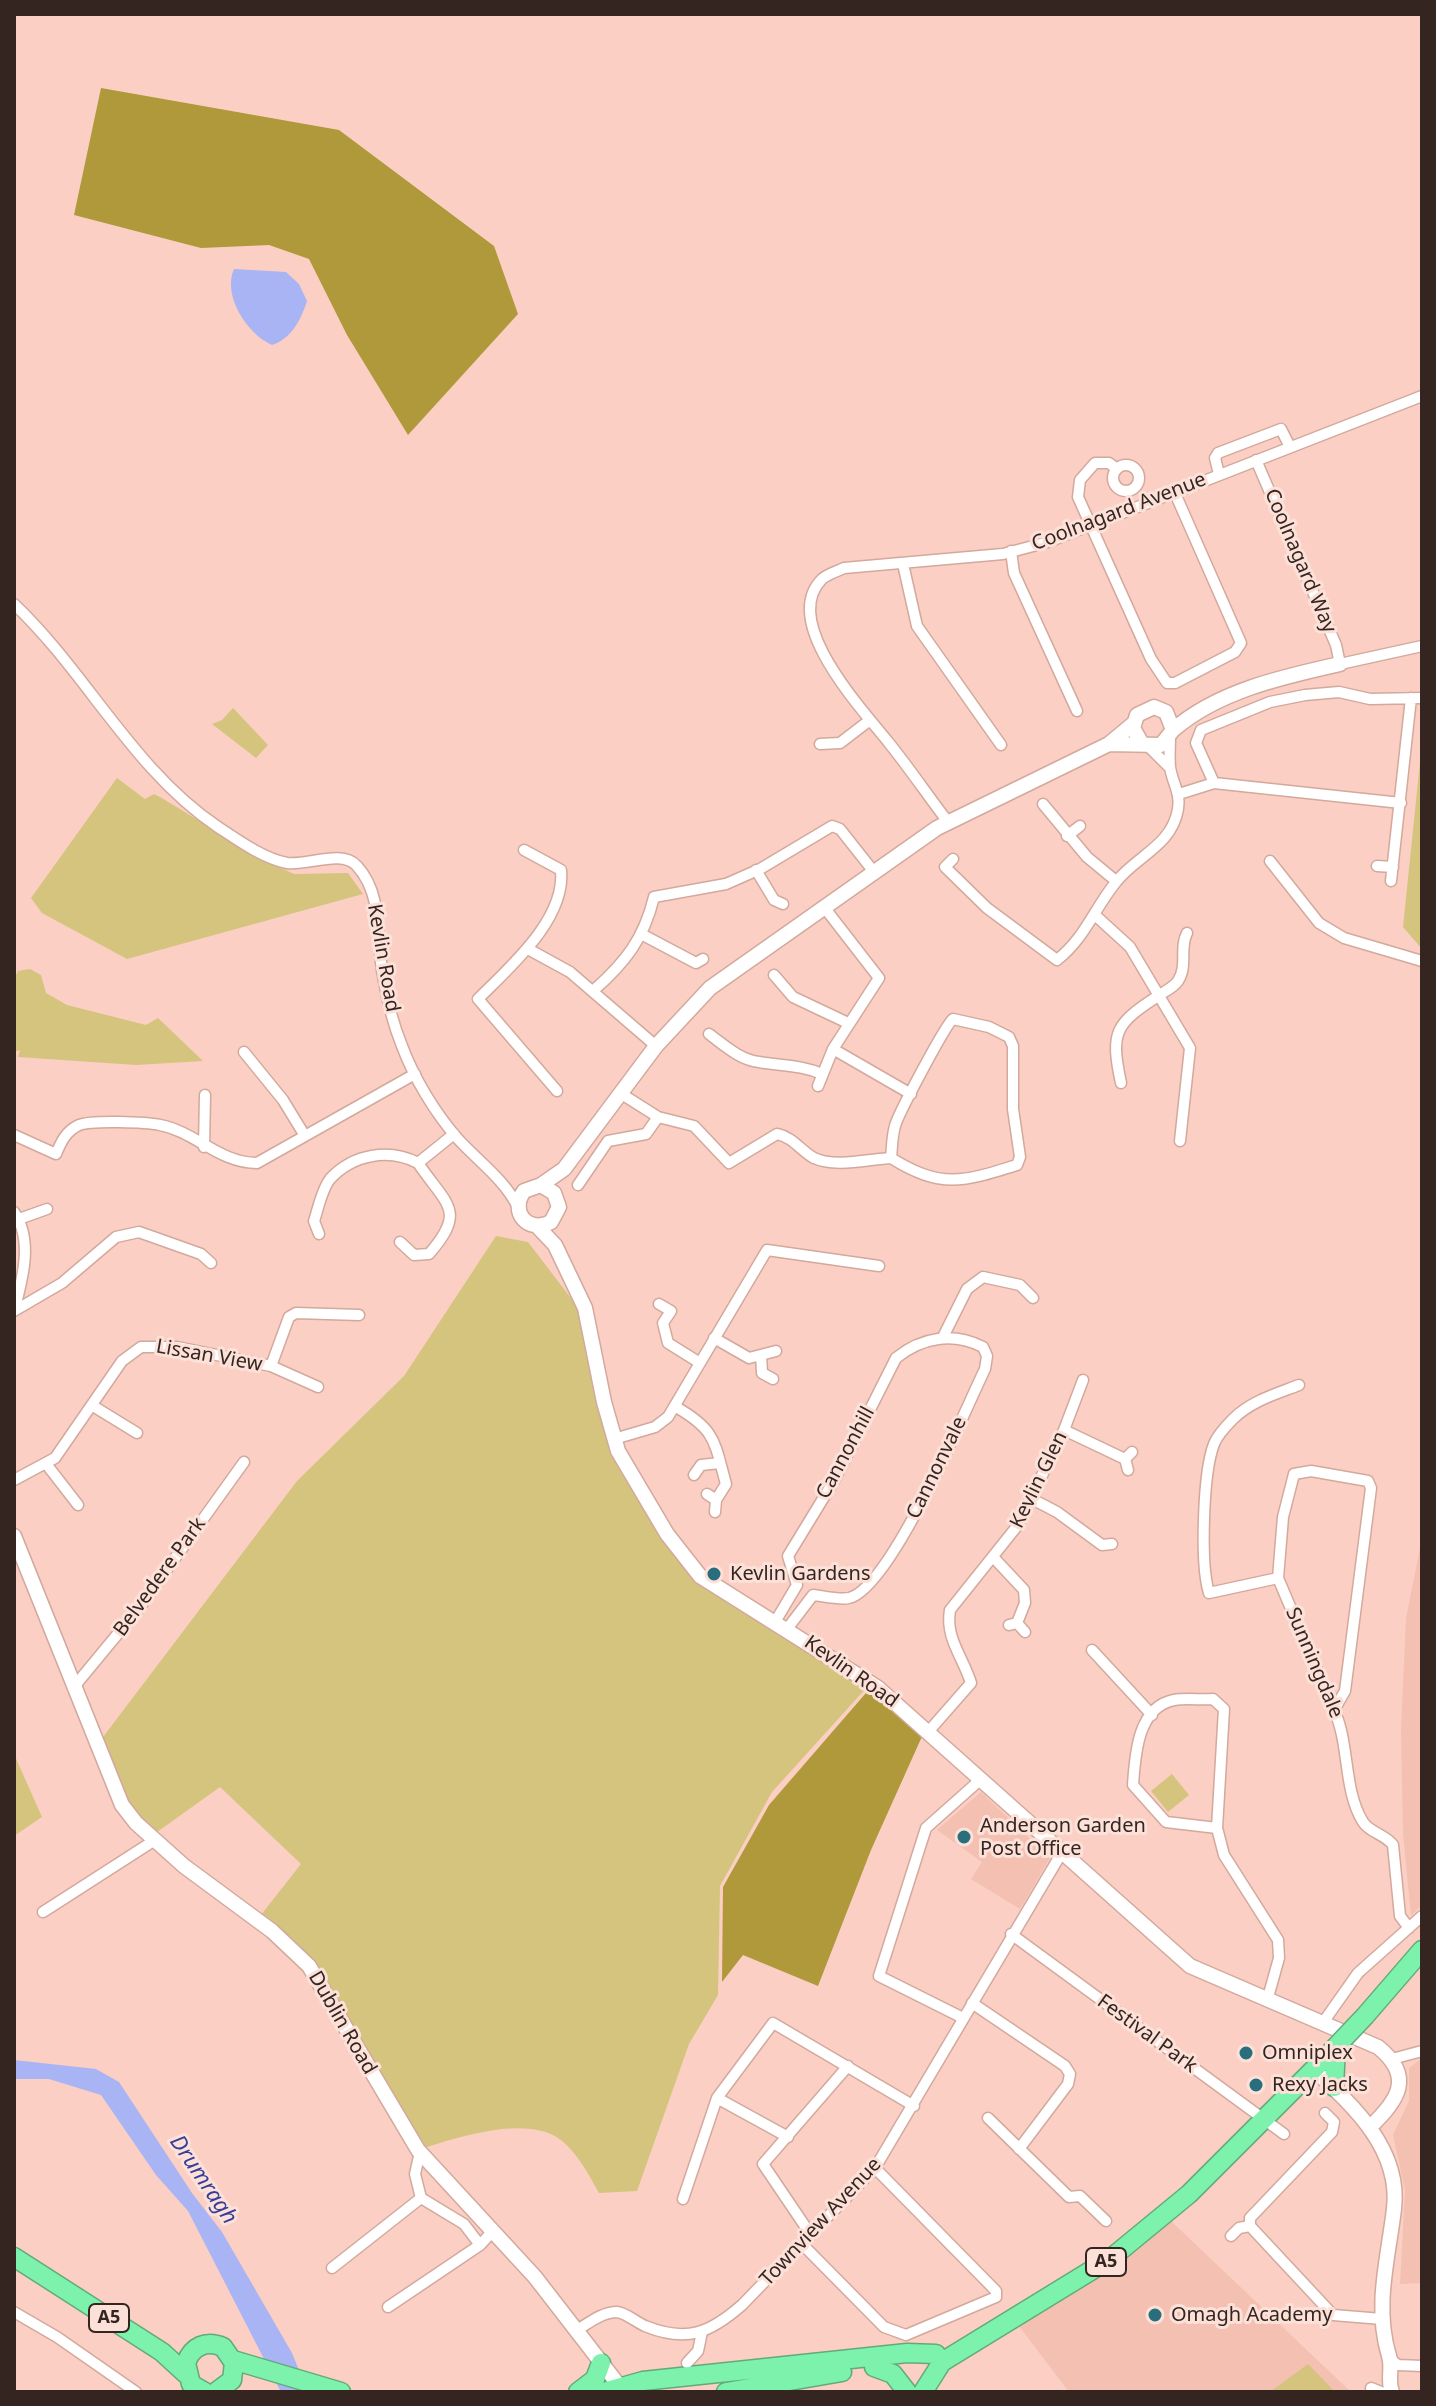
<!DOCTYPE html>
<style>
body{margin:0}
#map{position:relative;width:1436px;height:2406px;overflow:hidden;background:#fbcfc3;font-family:"Noto Sans",sans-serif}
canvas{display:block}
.frame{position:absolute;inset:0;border:16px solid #352520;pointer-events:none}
</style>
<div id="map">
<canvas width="1436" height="2406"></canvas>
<div class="frame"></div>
</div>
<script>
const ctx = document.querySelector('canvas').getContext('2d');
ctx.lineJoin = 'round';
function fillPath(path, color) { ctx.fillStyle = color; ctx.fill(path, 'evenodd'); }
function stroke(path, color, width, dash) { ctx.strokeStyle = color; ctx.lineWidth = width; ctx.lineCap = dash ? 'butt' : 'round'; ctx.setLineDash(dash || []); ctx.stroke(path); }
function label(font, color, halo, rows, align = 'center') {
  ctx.font = font + ' "Noto Sans",sans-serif'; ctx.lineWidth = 6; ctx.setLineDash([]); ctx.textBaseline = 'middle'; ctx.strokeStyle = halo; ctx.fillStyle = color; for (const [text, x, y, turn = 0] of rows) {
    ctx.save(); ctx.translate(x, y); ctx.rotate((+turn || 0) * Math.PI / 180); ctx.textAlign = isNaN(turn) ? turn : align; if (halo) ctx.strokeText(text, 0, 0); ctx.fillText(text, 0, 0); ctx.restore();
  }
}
const built = new Path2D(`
 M 1422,1538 L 1422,1905 L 1411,1916 L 1403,1834 L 1401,1730 L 1406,1618 Z
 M 981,1792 L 1050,1858 L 1020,1909 L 971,1879 L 982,1862 L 937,1830 Z
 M 1422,2058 L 1422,2283 L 1400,2284 L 1405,2190 L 1393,2135 L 1409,2101 L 1409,2068 Z
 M 1171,2221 L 1351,2392 L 1069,2392 L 1019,2326 L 1116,2266 Z`);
const green = new Path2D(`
 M 233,708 L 268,745 L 256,758 L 212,724 L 222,720 Z
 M 1422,743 L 1422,949 L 1403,927 Z
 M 117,778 L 145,799 L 154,794 L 160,797 L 264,860 L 294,874 L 348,873 L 363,894 L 127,959 L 42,913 L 31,898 Z
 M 30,969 L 41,975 L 46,993 L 67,1005 L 146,1025 L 158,1018 L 203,1061 L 136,1065 L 18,1057 L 20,1050 L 14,1052 L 14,979 L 18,971 Z
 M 496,1236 L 528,1242 L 580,1310 L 604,1422 L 693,1578 L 713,1594 L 868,1686 L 772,1792 L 720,1886 L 718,1995 L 689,2044 L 637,2191 L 599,2193 C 589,2175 576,2150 558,2138 C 524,2115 454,2138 418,2150 L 327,1991 L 257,1920 L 301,1864 L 220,1787 L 153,1835 L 136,1823 L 97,1745 L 297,1481 L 404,1376 Z
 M 14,1754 L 42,1817 L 14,1836 Z
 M 1172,1774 L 1189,1795 L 1168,1812 L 1151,1791 Z
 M 1308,2364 L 1335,2392 L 1270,2392 Z`);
const forest = new Path2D(`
 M 101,88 L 339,130 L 494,246 L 518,314 L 408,435 L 347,335 L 309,259 L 269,245 L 201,248 L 74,215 Z
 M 872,1686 L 924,1732 L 871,1850 L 818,1986 L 743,1955 L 722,1982 L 723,1887 L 769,1805 Z`);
const water = new Path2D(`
 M 234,269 L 286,272 L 299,284 L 307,301 C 301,320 291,339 272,345 C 247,334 222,295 234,269 Z
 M 14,2060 L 96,2069 L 119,2082 L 192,2193 L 222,2232 L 292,2353 L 308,2392 L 281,2392 L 188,2211 L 156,2175 L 101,2095 L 49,2079 L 14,2079 Z`);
const street = new Path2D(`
 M 1256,460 L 1336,645 L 1340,664 L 1422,646
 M1113 478a13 13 0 1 1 26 0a13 13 0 1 1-26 0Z
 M 1117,469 L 1109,463 L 1095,463 L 1080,480 L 1078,497 L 1151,659 L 1167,683 L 1175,683 L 1235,652 L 1241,643 L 1174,491
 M 1219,474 L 1215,458 L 1218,453 L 1281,429 L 1290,447
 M 1011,551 L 1014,573 L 1077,711
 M 903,564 L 917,626 L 1001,745
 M 14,604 C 87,673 133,770 218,827 C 236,839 264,859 287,863 C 307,866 342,849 357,866 C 384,895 376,941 383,976 C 387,999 393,1024 402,1046 C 414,1078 435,1113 458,1139 C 478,1161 504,1179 518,1207
 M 820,744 L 840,743 L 870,720
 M 1148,746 L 1170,768
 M 1214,783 L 1196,743 L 1201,730 L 1270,702 L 1305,695 L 1339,692 L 1370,699 L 1422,698
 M 1179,794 L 1214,783 L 1401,803
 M 1043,804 L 1087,857 L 1116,881
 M 948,822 C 928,796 910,769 889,743 C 863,710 779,622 822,579 C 828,574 838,571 844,568 L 1003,554 L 1048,542 L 1422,396
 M 1067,836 L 1080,826
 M 524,850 L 561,870 C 566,919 510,967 478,999 L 557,1091
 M 953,859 L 945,867 L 987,908 L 1057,960 C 1085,938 1094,909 1116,882 C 1136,856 1172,846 1178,809 C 1181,793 1172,782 1170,767 C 1169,757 1170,746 1170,736
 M 1270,861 L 1319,923 L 1344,938 L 1422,961
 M 1377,866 L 1393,867
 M 756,870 L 774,900 L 783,904
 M 1391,881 L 1411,698
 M 1096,916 L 1130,947 L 1190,1048 L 1180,1141
 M 643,935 L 696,963 L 703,959
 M 528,949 L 570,972 L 656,1046
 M 774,975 L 793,997 L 848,1023
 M 594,990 C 626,962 644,938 654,897 L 726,884 L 760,869 L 832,826 L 840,829 L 874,872
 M 953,1019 L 989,1027 L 1009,1037 L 1013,1046 L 1013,1109 L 1020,1157 L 1017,1165 C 963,1182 941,1189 891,1158 C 892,1148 892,1136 895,1126 C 898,1114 946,1024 953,1019 Z
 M 709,1034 C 724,1045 740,1060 759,1062 C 782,1066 801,1065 822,1074
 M 833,1049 L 911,1094
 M 244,1052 L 283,1100 L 305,1136
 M 1121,1083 C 1110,1032 1115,1024 1158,996 C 1165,991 1173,988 1178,981 C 1188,966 1179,948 1187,933
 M 818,1086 L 833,1049 L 879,978 L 824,907
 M 620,1093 L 658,1117 L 694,1126 L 729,1163 L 777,1134 C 793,1137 801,1151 814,1158 C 835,1168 869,1159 891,1158
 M 14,1135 L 56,1154 C 61,1142 66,1131 79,1125 C 91,1120 146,1122 160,1125 C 196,1132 219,1163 257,1163 L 415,1074
 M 204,1147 L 205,1095
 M 578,1185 L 608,1141 L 646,1134 L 658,1117
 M 14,1212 C 34,1241 22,1280 14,1311
 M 19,1219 L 47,1209
 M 319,1234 L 314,1221 C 318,1209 322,1189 330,1179 C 353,1154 389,1148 418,1163 L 454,1134
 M 400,1242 L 414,1255 L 429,1254 C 467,1210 447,1206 418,1163
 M 659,1304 L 671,1311 L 663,1323 L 668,1343 L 700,1363
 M 14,1311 L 62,1283 L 116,1237 L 139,1232 L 201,1254 L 211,1263
 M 943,1337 L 967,1289 L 983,1277 L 1020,1285 L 1033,1298
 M 714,1338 L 749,1358 L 776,1351
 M 761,1355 L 762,1373 L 773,1379
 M 271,1366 L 289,1317 L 296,1313 L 359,1315
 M 93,1406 L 137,1433
 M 676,1407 C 716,1430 714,1441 726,1484 L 716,1500
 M 1064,1430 L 1125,1459
 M 614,1439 L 655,1427 L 668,1417 L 767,1250 L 879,1266
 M 47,1465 L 78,1505
 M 1128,1470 L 1125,1459 L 1132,1452
 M 694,1475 L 701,1465 L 720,1463
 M 14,1480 L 55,1458 L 122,1361 L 141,1347 L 177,1347 L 271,1366 L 318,1387
 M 707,1494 L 716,1500 L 715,1512
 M 1030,1498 L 1057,1512 L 1102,1545 L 1112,1544
 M 994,1558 L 1024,1590 L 1025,1603 L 1017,1623
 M 1278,1578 L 1209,1593 C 1200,1564 1203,1472 1214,1444 C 1217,1436 1227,1425 1233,1419 C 1251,1401 1276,1394 1299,1385
 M 775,1622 L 797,1585 L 788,1556 L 835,1479 L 896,1358 C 922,1337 953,1332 983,1347 L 987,1356 L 985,1369 C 965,1410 891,1588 849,1598 C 839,1600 823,1596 813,1595 L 787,1629
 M 1009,1625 L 1017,1623 L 1025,1632
 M 1092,1650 L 1152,1715
 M 73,1688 L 140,1607 L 244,1462
 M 1334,1710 L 1345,1691 L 1371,1488 L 1368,1481 L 1311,1471 L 1294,1474 L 1283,1517 L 1278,1578 L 1334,1710 C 1350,1744 1343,1790 1363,1822 C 1370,1833 1385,1834 1393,1845 L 1400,1916 L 1409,1928
 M 928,1732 L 971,1683 C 963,1657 945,1638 950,1610 L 1018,1525 L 1064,1430 L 1083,1380
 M 1217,1828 L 1166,1822 L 1133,1785 C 1135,1757 1137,1707 1174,1700 C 1186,1698 1200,1700 1213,1699 L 1224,1709 L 1217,1828 L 1224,1855 L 1278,1940 L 1279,1958 L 1267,2001
 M 43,1912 L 155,1840
 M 1011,1934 L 1284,2134
 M 972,2003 L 1065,2066 L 1070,2074 L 1068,2084 L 1019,2149
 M 963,2018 L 879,1976 L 926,1828 L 980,1780
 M 1322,2024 L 1358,1973 L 1422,1916
 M 1392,2059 L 1422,2051
 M 717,2098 L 788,2137
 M 1325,2113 L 1334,2122 L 1332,2132 L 1250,2218 L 1250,2226 L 1333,2315 L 1382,2319
 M 988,2118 L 1069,2197 L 1080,2196 L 1106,2221
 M 421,2198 L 464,2224 L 480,2245
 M 683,2199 L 717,2098 L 773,2023 L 914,2106
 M 811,2235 L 763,2164 L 848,2066
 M 1231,2236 L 1239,2228 L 1250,2226
 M 802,2244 L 884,2327 L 906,2335 L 996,2297 L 996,2291 L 875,2168
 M 332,2268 L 421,2198 L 415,2174 L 420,2152
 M 388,2307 L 480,2245 L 492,2232
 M 14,2312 L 57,2337 L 136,2392
 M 577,2330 C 589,2323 602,2312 617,2312 C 626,2313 636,2322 645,2326 C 687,2343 710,2333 742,2305 L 875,2168 L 1061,1854
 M 1390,2359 L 1398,2365 L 1422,2366
 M 687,2363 L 698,2351 L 702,2332
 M 1371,2388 L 1381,2392`);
const secondary = new Path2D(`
 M 1173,730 C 1218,691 1282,677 1340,664
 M 1109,744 L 1161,745 L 1173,730 L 1166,712 L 1154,707 L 1137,715 L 1133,728 L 1142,744
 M 541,1185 L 554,1193 L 559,1207 L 551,1222 C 528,1234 509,1212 524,1191 L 541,1185 L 564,1169 L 656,1046 L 710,988 L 937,828 L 1109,744 L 1133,724
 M 537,1226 L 555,1245 L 585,1308 L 604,1402 L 618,1451 L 667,1534 L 700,1576 L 878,1688 L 1190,1966 L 1378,2047 C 1414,2076 1399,2100 1370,2127
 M 14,1536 L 122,1805 L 136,1823 L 184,1866 L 272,1931 L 309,1966 L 418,2150 L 535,2277 L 624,2392
 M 1314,2070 C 1354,2106 1401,2150 1394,2209 C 1388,2259 1374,2307 1389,2356 C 1393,2368 1387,2379 1392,2392`);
const highway = new Path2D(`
 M 1365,2016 L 1422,1950
 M 1334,2087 L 1336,2047
 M 14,2257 L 162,2352 L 186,2374
 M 233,2360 L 341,2392
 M 874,2367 L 893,2374 L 907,2392
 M 205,2392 L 191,2384 L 186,2363 C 192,2346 206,2340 223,2347 L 234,2363 L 232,2380 L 216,2392
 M 578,2392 L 595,2379 L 601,2363
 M 604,2392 L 643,2381 L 907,2353 L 936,2354
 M 726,2392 L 842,2372
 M 923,2392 L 942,2362 L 1110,2259 L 1189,2194 L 1328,2055`);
const highwayBridge = new Path2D(`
 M 1328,2055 L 1365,2016`);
const markers = [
 [714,1574,8,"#2a6e7e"],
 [964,1837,8,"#2a6e7e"],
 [1246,2053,8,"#2a6e7e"],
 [1256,2085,8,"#2a6e7e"],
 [1155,2315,8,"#2a6e7e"]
];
const shields = [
 [1106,2262,40],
 [109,2318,40]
];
const shieldNames = [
 ["A5",1106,2262],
 ["A5",109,2318]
];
const streetNames = [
 ["Coolnagard Avenue",1119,512,-21],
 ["Coolnagard Way",1300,561,67],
 ["Kevlin Road",383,958,80],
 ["Lissan View",209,1356,10],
 ["Cannonhill",846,1453,-62],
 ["Cannonvale",937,1468,-64],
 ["Kevlin Glen",1039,1480,-64],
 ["Belvedere Park",160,1577,-54],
 ["Sunningdale",1314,1663,67],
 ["Kevlin Road",851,1672,35],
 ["Dublin Road",342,2023,60],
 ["Festival Park",1147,2034,36],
 ["Townview Avenue",821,2222,-47]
];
const poiNames = [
 ["Kevlin Gardens",730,1574],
 ["Anderson Garden",980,1826],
 ["Post Office",980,1849],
 ["Omniplex",1262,2053],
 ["Rexy Jacks",1272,2085],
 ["Omagh Academy",1171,2315]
];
const waterNames = [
 ["Drumragh",203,2180,56]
];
fillPath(built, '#f4c0b2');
fillPath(green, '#d5c47d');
fillPath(forest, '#af993a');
fillPath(water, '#a8b4f4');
stroke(street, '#d3a99d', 13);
stroke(secondary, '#d3a99d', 17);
stroke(highway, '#63aa7b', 21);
stroke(street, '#fff', 10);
stroke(secondary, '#fff', 14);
stroke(highway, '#7cf2ac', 18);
stroke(highwayBridge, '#63aa7b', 21, []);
stroke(highwayBridge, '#7cf2ac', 18);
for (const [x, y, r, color] of markers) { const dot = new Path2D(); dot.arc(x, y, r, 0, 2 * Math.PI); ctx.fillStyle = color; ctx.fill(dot); stroke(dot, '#fce1d9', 3); }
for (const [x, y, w] of shields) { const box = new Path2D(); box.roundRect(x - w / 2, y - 14, w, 28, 6); ctx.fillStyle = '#fce1d9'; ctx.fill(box); stroke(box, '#352520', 2); }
label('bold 18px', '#352520', null, shieldNames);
label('20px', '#352520', '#fce1d9', streetNames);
label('20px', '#352520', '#fce1d9', poiNames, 'left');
label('italic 22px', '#383d98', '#fce1d9', waterNames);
</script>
